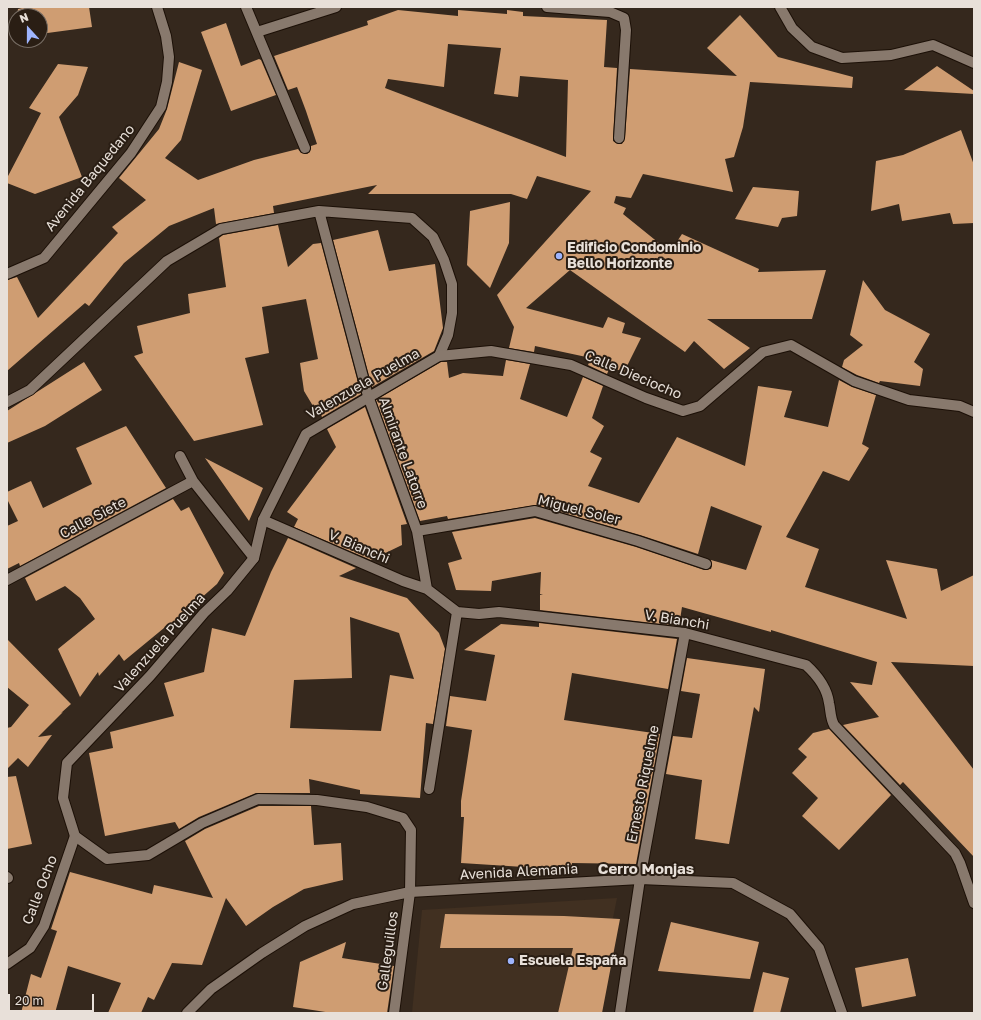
<!DOCTYPE html>
<meta charset="utf-8">
<style>
body{margin:0}
#map{position:relative;width:981px;height:1020px;overflow:hidden;background:#35281d;font-family:"Golos Text",sans-serif}
canvas{display:block}
.frame{position:absolute;inset:0;border:8px solid #e8e0d9;pointer-events:none}
.north{position:absolute;left:8px;top:8px;width:40px;height:40px;box-sizing:border-box;background:#2a1e14;border:1px solid #766c63;border-radius:50%;rotate:339deg;font-size:11px;font-weight:700;line-height:16px;text-align:center;color:#e8e0d9}
.north::after{content:'';display:block;margin:auto;width:14px;height:18px;background:#9eb4fd;clip-path:polygon(50% 0,100% 100%,50% 72%,0 100%)}
.scale{position:absolute;left:8px;top:994px;width:86px;height:18px;box-sizing:border-box;border:2px solid #e8e0d9;border-top:0;padding-left:5px;font-size:12px;line-height:14px;white-space:nowrap;color:#e8e0d9;-webkit-text-stroke:3px #2a1e14;paint-order:stroke}
</style>
<div id="map">
<canvas width="981" height="1020"></canvas>
<div class="frame"></div>
<div class="north">N</div>
<div class="scale">20 m</div>
</div>
<script>
const ctx = document.querySelector('canvas').getContext('2d');
ctx.lineJoin = 'round';
function fillPath(path, color) { ctx.fillStyle = color; ctx.fill(path, 'evenodd'); }
function stroke(path, color, width, dash) { ctx.strokeStyle = color; ctx.lineWidth = width; ctx.lineCap = dash ? 'butt' : 'round'; ctx.setLineDash(dash || []); ctx.stroke(path); }
function label(font, color, halo, rows, align = 'center') {
  ctx.font = font + ' "Golos Text",sans-serif'; ctx.lineWidth = 4; ctx.setLineDash([]); ctx.textBaseline = 'middle'; ctx.strokeStyle = halo; ctx.fillStyle = color; for (const [text, x, y, turn = 0] of rows) {
    ctx.save(); ctx.translate(x, y); ctx.rotate((+turn || 0) * Math.PI / 180); ctx.textAlign = isNaN(turn) ? turn : align; if (halo) ctx.strokeText(text, 0, 0); ctx.fillText(text, 0, 0); ctx.restore();
  }
}
const built = new Path2D(`
 M 617,898 L 594,1013 L 412,1013 L 422,910 Z`);
const building = new Path2D(`
 M 27,7 L 89,7 L 92,27 L 40,34 L 40,16 L 17,16 L 18,9 Z
 M 398,10 L 458,16 L 458,10 L 507,14 L 507,10 L 523,12 L 523,16 L 607,20 L 604,67 L 617,68 L 613,138 L 613,141 L 618,144 L 622,144 L 625,138 L 630,69 L 737,76 L 707,48 L 740,15 L 778,57 L 853,77 L 852,88 L 750,82 L 743,127 L 734,157 L 725,159 L 733,192 L 643,174 L 631,198 L 616,196 L 614,203 L 626,208 L 623,214 L 670,252 L 682,234 L 759,269 L 758,272 L 826,270 L 812,319 L 707,319 L 750,348 L 724,369 L 694,341 L 685,352 L 570,270 L 526,308 L 603,328 L 608,317 L 625,323 L 622,333 L 641,338 L 624,372 L 610,367 L 607,374 L 588,365 L 591,358 L 535,346 L 534,352 L 509,348 L 514,327 L 497,295 L 591,191 L 537,176 L 527,199 L 511,194 L 368,194 L 377,185 L 273,206 L 274,213 L 216,224 L 214,208 L 169,226 L 124,263 L 89,306 L 85,303 L 7,371 L 7,280 L 17,277 L 38,318 L 118,233 L 112,227 L 146,200 L 119,178 L 159,129 L 167,109 L 179,62 L 202,70 L 181,140 L 165,158 L 198,180 L 254,160 L 298,149 L 301,153 L 307,154 L 310,152 L 311,146 L 317,144 L 306,111 L 297,87 L 288,90 L 274,56 L 368,25 L 367,21 ZM 448,44 L 501,48 L 494,94 L 518,97 L 520,76 L 568,80 L 566,157 L 385,88 L 388,79 L 444,87 Z
 M 226,23 L 241,66 L 259,59 L 261,60 L 276,95 L 231,111 L 201,32 Z
 M 58,64 L 88,67 L 78,95 L 59,117 L 82,177 L 35,194 L 7,183 L 7,178 L 41,113 L 29,108 Z
 M 937,66 L 974,91 L 974,94 L 904,90 Z
 M 961,130 L 974,165 L 974,223 L 953,224 L 950,213 L 902,221 L 899,204 L 871,211 L 876,161 L 903,155 Z
 M 753,187 L 799,191 L 797,216 L 782,218 L 778,227 L 735,219 Z
 M 510,202 L 509,243 L 490,288 L 467,265 L 470,211 Z
 M 278,225 L 288,267 L 313,244 L 321,243 L 361,394 L 322,417 L 316,405 L 313,406 L 304,391 L 300,363 L 318,359 L 306,299 L 262,307 L 269,353 L 245,358 L 263,425 L 194,441 L 134,356 L 143,353 L 137,326 L 190,313 L 188,294 L 226,287 L 219,238 L 223,235 Z
 M 378,230 L 389,271 L 435,264 L 443,328 L 434,351 L 372,387 L 333,240 Z
 M 863,280 L 885,310 L 930,334 L 914,362 L 923,369 L 920,386 L 880,381 L 879,383 L 857,375 L 842,367 L 844,360 L 863,345 L 850,335 Z
 M 506,360 L 530,364 L 520,399 L 567,417 L 583,377 L 603,386 L 592,418 L 604,426 L 590,452 L 602,458 L 588,486 L 639,503 L 677,437 L 745,466 L 758,386 L 792,391 L 784,417 L 828,427 L 839,380 L 852,387 L 876,395 L 862,444 L 869,448 L 849,481 L 823,471 L 786,537 L 819,549 L 805,587 L 907,619 L 886,560 L 937,569 L 941,591 L 974,575 L 974,666 L 891,662 L 974,770 L 974,857 L 903,782 L 900,785 L 843,725 L 879,717 L 850,682 L 872,685 L 877,662 L 771,630 L 771,632 L 682,607 L 679,626 L 540,610 L 540,595 L 543,594 L 540,594 L 541,572 L 492,581 L 491,591 L 456,590 L 448,563 L 462,559 L 452,532 L 535,518 L 636,547 L 704,570 L 711,569 L 712,566 L 711,560 L 746,570 L 762,526 L 711,506 L 698,554 L 640,535 L 536,505 L 448,519 L 447,516 L 420,521 L 376,400 L 441,362 L 447,362 L 449,378 L 463,373 L 503,376 Z
 M 84,362 L 102,390 L 45,426 L 7,443 L 7,411 Z
 M 365,407 L 407,524 L 401,525 L 402,545 L 371,560 L 294,527 L 298,519 L 287,512 L 336,447 L 327,429 Z
 M 126,426 L 166,488 L 20,566 L 19,563 L 7,569 L 7,526 L 18,521 L 7,499 L 7,492 L 31,481 L 43,508 L 92,484 L 76,448 Z
 M 205,458 L 263,488 L 249,521 Z
 M 173,499 L 181,511 L 189,507 L 224,573 L 217,584 L 165,630 L 164,628 L 124,661 L 119,654 L 99,676 L 98,672 L 80,697 L 58,649 L 95,619 L 80,598 L 65,586 L 36,601 L 25,578 Z
 M 288,538 L 356,568 L 339,576 L 407,598 L 439,633 L 445,649 L 433,724 L 426,723 L 420,798 L 360,794 L 360,790 L 309,779 L 310,793 L 256,793 L 199,817 L 179,829 L 175,822 L 105,836 L 89,753 L 113,748 L 110,732 L 174,716 L 164,683 L 204,672 L 212,628 L 245,636 L 271,572 ZM 350,617 L 399,633 L 414,679 L 390,675 L 381,731 L 290,728 L 294,680 L 352,678 Z
 M 539,623 L 677,639 L 668,689 L 572,673 L 564,720 L 660,734 L 636,864 L 572,863 L 571,870 L 461,863 L 464,817 L 461,817 L 461,801 L 472,730 L 446,726 L 450,696 L 486,701 L 495,655 L 464,650 L 501,624 L 539,627 Z
 M 7,639 L 71,704 L 61,713 L 63,712 L 38,737 L 52,735 L 28,767 L 18,758 L 7,769 L 7,728 L 11,727 L 29,705 L 7,687 Z
 M 687,658 L 765,669 L 759,712 L 754,707 L 729,844 L 695,839 L 702,780 L 666,774 L 673,736 L 692,738 L 700,694 L 681,691 Z
 M 829,729 L 891,795 L 839,850 L 802,816 L 818,798 L 792,773 L 807,757 L 798,749 L 813,733 Z
 M 16,776 L 32,844 L 7,849 L 7,777 Z
 M 259,806 L 311,806 L 314,845 L 341,843 L 343,880 L 304,889 L 273,907 L 246,926 L 226,898 L 202,965 L 172,963 L 154,1000 L 148,997 L 141,1013 L 108,1013 L 121,983 L 68,966 L 55,1013 L 21,1013 L 31,974 L 41,978 L 57,931 L 51,929 L 70,872 L 152,894 L 154,885 L 213,898 L 185,841 L 205,829 Z
 M 445,914 L 564,916 L 620,919 L 602,1013 L 558,1013 L 573,948 L 440,948 Z
 M 671,922 L 759,942 L 750,979 L 658,971 Z
 M 346,942 L 342,958 L 394,966 L 387,1013 L 332,1013 L 293,1007 L 300,962 Z
 M 908,958 L 916,996 L 862,1007 L 855,968 Z
 M 763,972 L 789,978 L 780,1013 L 753,1013 Z`);
const minor = new Path2D(`
 M 246,7 L 305,148
 M 547,7 L 610,12 L 624,18 L 626,30 L 619,138
 M 257,32 L 336,7
 M 319,211 L 368,396 L 417,531 L 427,589
 M 7,402 L 30,390 L 167,261 L 221,229 L 319,211 L 412,218 L 433,237 L 444,260 L 452,284 L 452,313 L 448,335 L 439,356
 M 180,456 L 193,481 L 254,558
 M 263,520 L 403,581 L 427,589 L 457,612 L 479,614 L 499,612 L 685,633 L 806,665 C 817,675 827,688 829,703 C 831,712 830,717 834,725 L 955,853 L 960,863 L 974,903
 M 417,531 L 535,511 L 638,541 L 706,564
 M 7,580 L 193,481
 M 429,789 L 457,612
 M 7,877 L 8,878
 M 7,964 L 30,948 L 44,926 L 75,836
 M 394,1013 L 410,892
 M 620,1013 L 640,879 L 685,633`);
const tertiary = new Path2D(`
 M 780,7 L 792,28 L 812,47 L 842,58 L 891,55 L 933,45 L 974,63
 M 7,274 L 44,258 L 131,153 L 161,107 L 167,82 L 169,57 L 166,36 L 157,7
 M 410,892 L 411,830 L 403,818 L 367,807 L 317,800 L 258,799 L 202,823 L 148,855 L 107,859 L 75,836 L 63,798 L 67,763 L 150,676 L 204,613 L 227,591 L 254,558 L 263,520 L 306,434 L 439,356 L 491,351 L 571,365 L 646,398 L 683,411 L 700,406 L 763,352 L 791,345 L 854,381 L 909,400 L 960,406 L 974,412`);
const secondary = new Path2D(`
 M 187,1013 L 211,989 L 262,953 L 305,926 L 353,904 L 410,892 L 640,879 L 733,883 L 790,914 L 819,948 L 842,1013`);
const markers = [
 [559,256,4,"#9eb4fd"],
 [511,961,4,"#9eb4fd"]
];
const streetNames = [
 ["Avenida Baquedano",90,178,-51],
 ["Calle Dieciocho",633,375,23],
 ["Valenzuela Puelma",363,384,-30],
 ["Almirante Latorre",403,453,70],
 ["Miguel Soler",579,510,14],
 ["Calle Siete",93,518,-28],
 ["V. Bianchi",359,547,23],
 ["V. Bianchi",677,620,9],
 ["Valenzuela Puelma",160,643,-48],
 ["Ernesto Riquelme",643,784,-79],
 ["Avenida Alemania",519,872,-3],
 ["Calle Ocho",40,890,-69],
 ["Galleguillos",388,951,-82]
];
const poiNames = [
 ["Edificio Condominio",567,248],
 ["Bello Horizonte",567,264],
 ["Escuela España",519,961]
];
const neighbourhoodNames = [
 ["Cerro Monjas",646,869]
];
fillPath(built, '#413021');
fillPath(building, '#cf9d72');
stroke(minor, '#1c1007', 12);
stroke(tertiary, '#1c1007', 12);
stroke(secondary, '#1c1007', 12);
stroke(minor, '#88796d', 10);
stroke(tertiary, '#88796d', 10);
stroke(secondary, '#88796d', 10);
for (const [x, y, r, color] of markers) { const dot = new Path2D(); dot.arc(x, y, r, 0, 2 * Math.PI); ctx.fillStyle = color; ctx.fill(dot); stroke(dot, '#2a1e14', 1.5); }
label('14px', '#e8e0d9', '#2a1e14', streetNames);
label('bold 14px', '#e8e0d9', '#2a1e14', poiNames, 'left');
label('bold 15px', '#e8e0d9', '#2a1e14', neighbourhoodNames);
</script>
